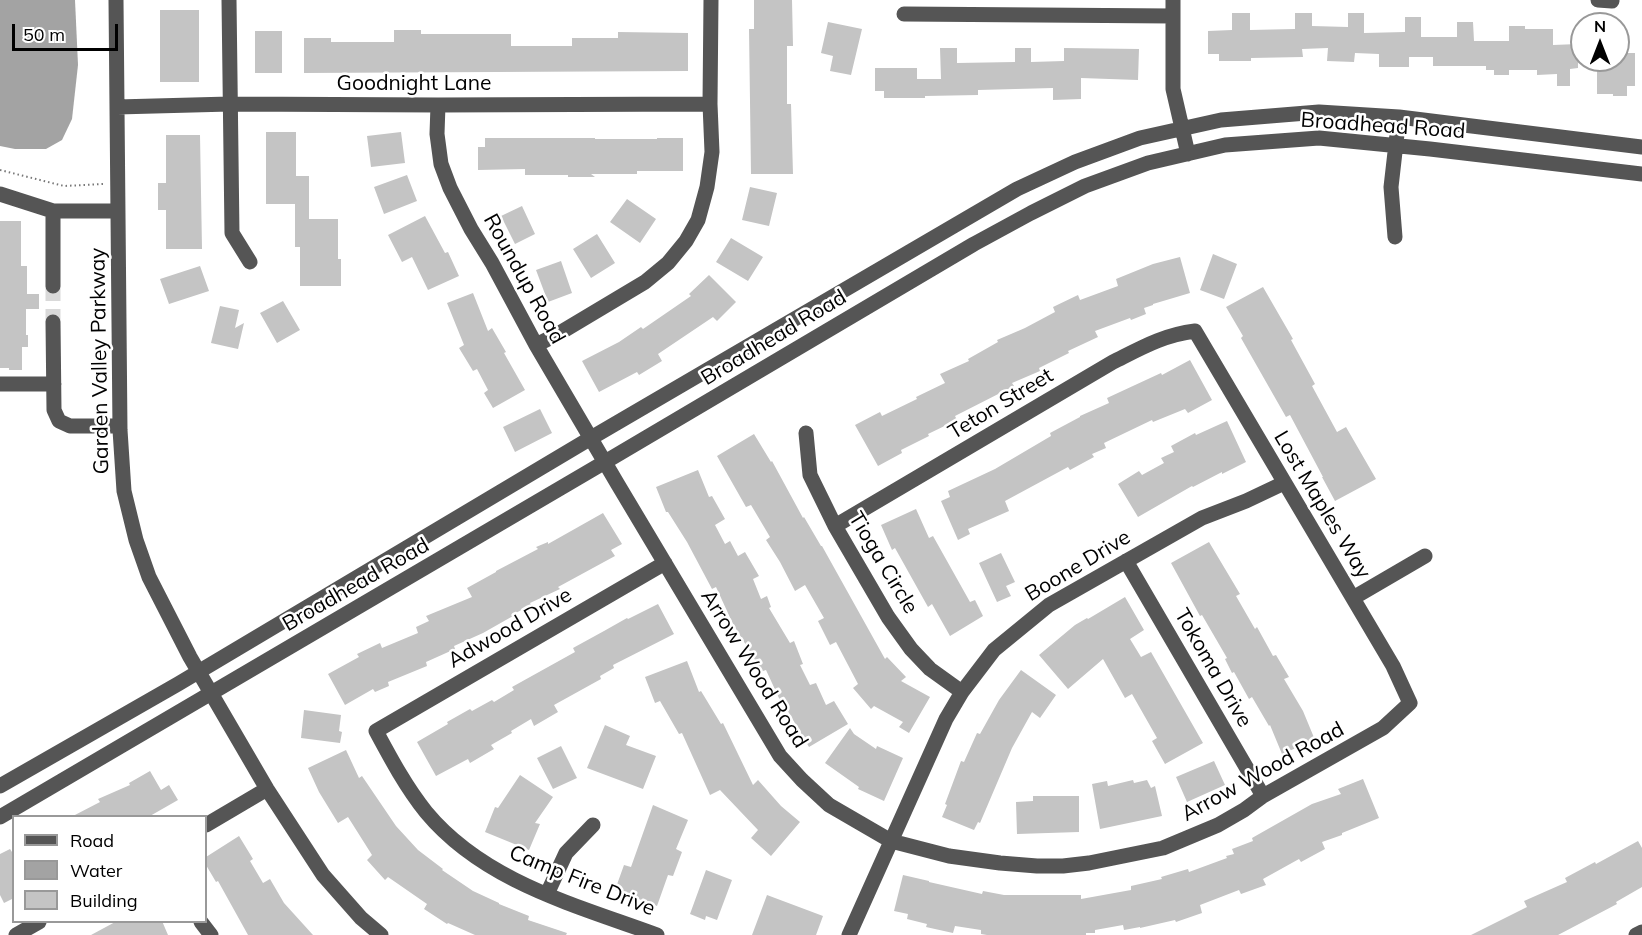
<!DOCTYPE html>
<style>
body{margin:0}
#map{position:relative;width:1642px;height:935px;overflow:hidden;background:#fff;font-family:Mulish,sans-serif}
canvas{display:block}
.legend{position:absolute;left:12px;top:815px;width:195px;height:108px;box-sizing:border-box;background:#fff;border:2px solid #999;margin:0;padding:8px 10px;list-style:none;font-size:18px;color:#000}
.legend li{display:flex;align-items:center;gap:12px;height:30px}
.legend b{width:30px;border:2px solid #999}
.north{position:absolute;left:1570px;top:12px;width:60px;height:60px;box-sizing:border-box;background:#fff;border:2px solid #999;border-radius:50%;rotate:0deg;font-size:16px;font-weight:700;line-height:24px;text-align:center;color:#000}
.north::after{content:'';display:block;margin:auto;width:21px;height:27px;background:#000;clip-path:polygon(50% 0,100% 100%,50% 72%,0 100%)}
.scale{position:absolute;left:12px;top:24px;width:106px;height:27px;box-sizing:border-box;border:3px solid #000;border-top:0;padding-left:8px;font-size:18px;line-height:21px;white-space:nowrap;color:#000;-webkit-text-stroke:4px #fff;paint-order:stroke}
</style>
<div id="map">
<canvas width="1642" height="935"></canvas>
<ul class="legend">
<li><b style="height:8px;background:#555"></b>Road</li>
<li><b style="height:16px;background:#a3a3a3"></b>Water</li>
<li><b style="height:16px;background:#c4c4c4"></b>Building</li>
</ul>
<div class="north">N</div>
<div class="scale">50 m</div>
</div>
<script>
const ctx = document.querySelector('canvas').getContext('2d');
ctx.lineJoin = 'round';
function fillPath(path, color) { ctx.fillStyle = color; ctx.fill(path, 'evenodd'); }
function stroke(path, color, width, dash) { ctx.strokeStyle = color; ctx.lineWidth = width; ctx.lineCap = dash ? 'butt' : 'round'; ctx.setLineDash(dash || []); ctx.stroke(path); }
function label(font, color, halo, rows, align = 'center') {
  ctx.font = font + ' Mulish,sans-serif'; ctx.lineWidth = 5; ctx.setLineDash([]); ctx.textBaseline = 'middle'; ctx.strokeStyle = halo; ctx.fillStyle = color; for (const [text, x, y, turn = 0] of rows) {
    ctx.save(); ctx.translate(x, y); ctx.rotate((+turn || 0) * Math.PI / 180); ctx.textAlign = isNaN(turn) ? turn : align; if (halo) ctx.strokeText(text, 0, 0); ctx.fillText(text, 0, 0); ctx.restore();
  }
}
const water = new Path2D(`
 M 0,0 L 75,0 L 78,65 L 72,119 L 62,140 L 46,149 L 15,149 L 0,146 Z`);
const building = new Path2D(`
 M 754,0 L 792,0 L 793,46 L 787,46 L 787,104 L 791,104 L 793,174 L 751,174 L 749,29 L 754,29 Z
 M 160,10 L 199,10 L 199,82 L 160,82 Z
 M 1232,13 L 1250,13 L 1250,30 L 1295,29 L 1295,13 L 1312,13 L 1312,26 L 1348,27 L 1348,13 L 1364,13 L 1364,33 L 1405,32 L 1405,17 L 1421,17 L 1421,37 L 1457,37 L 1457,22 L 1473,22 L 1474,41 L 1509,41 L 1509,26 L 1525,26 L 1525,29 L 1553,29 L 1553,45 L 1578,44 L 1578,68 L 1570,69 L 1570,86 L 1557,86 L 1557,74 L 1537,75 L 1537,70 L 1509,70 L 1509,75 L 1494,75 L 1494,70 L 1486,70 L 1486,66 L 1433,66 L 1433,57 L 1409,57 L 1409,67 L 1379,67 L 1379,54 L 1355,53 L 1354,62 L 1327,61 L 1328,48 L 1302,49 L 1303,57 L 1251,58 L 1251,61 L 1219,61 L 1219,54 L 1208,54 L 1208,31 L 1232,30 Z
 M 828,22 L 862,29 L 851,75 L 830,71 L 833,56 L 821,53 Z
 M 394,30 L 421,30 L 421,34 L 511,34 L 511,46 L 572,46 L 572,38 L 618,38 L 618,32 L 688,33 L 688,71 L 304,73 L 304,38 L 331,38 L 331,42 L 394,42 Z
 M 255,31 L 282,31 L 282,73 L 255,73 Z
 M 940,48 L 957,48 L 957,63 L 1015,62 L 1015,48 L 1031,48 L 1031,62 L 1064,61 L 1064,48 L 1139,49 L 1138,80 L 1081,78 L 1081,99 L 1053,100 L 1053,88 L 978,90 L 978,95 L 925,96 L 925,98 L 884,98 L 884,91 L 875,91 L 875,68 L 917,68 L 917,79 L 941,79 Z
 M 1618,53 L 1635,53 L 1635,86 L 1627,86 L 1627,96 L 1613,96 L 1613,94 L 1597,94 L 1597,69 L 1605,69 L 1605,60 L 1618,60 Z
 M 266,132 L 296,132 L 296,176 L 309,176 L 309,219 L 338,219 L 338,259 L 341,259 L 341,286 L 300,286 L 300,247 L 295,247 L 295,204 L 266,204 Z
 M 401,132 L 405,163 L 371,167 L 367,136 Z
 M 166,135 L 200,135 L 202,249 L 166,249 L 166,210 L 158,210 L 158,183 L 166,183 Z
 M 485,138 L 595,138 L 595,139 L 657,139 L 657,138 L 683,138 L 683,171 L 637,171 L 637,174 L 591,174 L 595,177 L 568,177 L 568,175 L 525,175 L 525,169 L 478,170 L 478,147 L 485,147 Z
 M 407,175 L 417,201 L 384,214 L 374,187 Z
 M 750,187 L 777,193 L 769,226 L 742,220 Z
 M 627,199 L 656,219 L 640,243 L 610,222 Z
 M 522,206 L 535,234 L 515,244 L 501,216 Z
 M 425,216 L 445,253 L 448,252 L 459,276 L 428,290 L 412,257 L 402,262 L 388,235 Z
 M 0,221 L 21,221 L 21,266 L 27,266 L 27,294 L 39,294 L 39,309 L 26,309 L 26,335 L 28,335 L 28,347 L 22,347 L 22,370 L 9,370 L 9,368 L 0,368 Z
 M 597,234 L 615,263 L 591,278 L 573,249 Z
 M 731,238 L 763,257 L 748,281 L 716,262 Z
 M 1213,254 L 1237,264 L 1224,299 L 1200,290 Z
 M 1180,257 L 1190,293 L 1153,304 L 1153,305 L 1144,308 L 1146,314 L 1131,320 L 1130,318 L 1095,331 L 1098,337 L 1068,351 L 1069,353 L 1039,368 L 1040,371 L 1012,383 L 1014,386 L 955,416 L 957,420 L 928,434 L 929,436 L 901,450 L 902,453 L 878,466 L 855,425 L 880,412 L 882,416 L 917,399 L 916,397 L 945,383 L 940,374 L 969,361 L 968,359 L 998,342 L 997,340 L 1025,328 L 1055,312 L 1053,307 L 1078,295 L 1080,300 L 1118,286 L 1116,279 L 1153,264 Z
 M 561,261 L 572,293 L 548,302 L 536,270 Z
 M 200,266 L 209,291 L 169,304 L 160,279 Z
 M 709,275 L 736,302 L 717,321 L 713,317 L 658,354 L 662,361 L 639,375 L 637,372 L 599,392 L 582,361 L 619,342 L 641,327 L 643,329 L 691,296 L 689,294 Z
 M 1263,287 L 1293,339 L 1291,340 L 1315,384 L 1312,386 L 1337,432 L 1346,427 L 1376,479 L 1335,501 L 1322,477 L 1323,477 L 1290,415 L 1286,417 L 1241,338 L 1243,336 L 1226,307 Z
 M 473,293 L 488,331 L 492,328 L 506,352 L 504,353 L 525,390 L 493,408 L 484,393 L 488,390 L 477,369 L 473,371 L 459,348 L 464,345 L 447,303 Z
 M 283,301 L 300,330 L 277,343 L 260,313 Z
 M 220,306 L 239,310 L 235,328 L 244,323 L 238,349 L 211,343 Z
 M 1190,360 L 1212,400 L 1188,413 L 1185,409 L 1153,422 L 1152,420 L 1104,443 L 1106,448 L 1092,454 L 1094,457 L 1070,470 L 1068,467 L 1005,501 L 1009,511 L 968,529 L 970,534 L 958,540 L 941,501 L 950,497 L 948,491 L 995,469 L 1051,436 L 1050,433 L 1080,417 L 1080,416 L 1109,403 L 1107,398 L 1161,373 L 1162,375 Z
 M 540,409 L 552,433 L 515,452 L 503,427 Z
 M 1227,421 L 1246,462 L 1222,474 L 1222,472 L 1193,487 L 1192,486 L 1138,517 L 1118,484 L 1139,471 L 1142,475 L 1164,463 L 1161,458 L 1174,452 L 1171,446 L 1195,433 L 1196,435 Z
 M 754,434 L 771,462 L 772,461 L 803,518 L 804,517 L 821,546 L 822,546 L 885,659 L 887,657 L 906,677 L 901,681 L 930,697 L 909,733 L 899,727 L 903,722 L 874,706 L 871,709 L 853,688 L 858,684 L 836,642 L 830,645 L 818,621 L 824,618 L 805,585 L 795,591 L 780,562 L 766,540 L 770,537 L 751,505 L 746,507 L 717,456 Z
 M 698,470 L 709,497 L 712,496 L 725,519 L 715,525 L 725,544 L 730,541 L 738,556 L 745,552 L 759,576 L 753,579 L 761,599 L 767,596 L 771,607 L 769,608 L 790,643 L 794,641 L 803,664 L 800,665 L 810,685 L 816,683 L 826,705 L 834,701 L 848,724 L 809,747 L 786,708 L 784,709 L 766,670 L 760,672 L 754,658 L 733,624 L 716,587 L 712,589 L 687,542 L 668,512 L 666,512 L 656,487 Z
 M 916,509 L 929,538 L 933,536 L 970,602 L 975,600 L 983,616 L 950,636 L 932,604 L 928,607 L 895,548 L 892,550 L 881,525 Z
 M 603,513 L 622,544 L 611,550 L 615,556 L 558,587 L 560,589 L 530,603 L 531,605 L 512,615 L 513,616 L 483,633 L 454,646 L 455,649 L 426,662 L 427,666 L 388,682 L 389,686 L 375,692 L 373,689 L 345,705 L 328,674 L 359,657 L 357,654 L 380,643 L 382,648 L 418,633 L 416,627 L 429,621 L 426,616 L 472,597 L 467,588 L 496,572 L 496,571 L 538,549 L 536,547 L 548,542 L 548,544 Z
 M 1209,542 L 1240,594 L 1236,596 L 1255,629 L 1257,627 L 1273,656 L 1276,655 L 1289,677 L 1284,679 L 1303,711 L 1315,740 L 1282,754 L 1270,725 L 1269,726 L 1252,697 L 1249,699 L 1234,672 L 1232,673 L 1225,659 L 1227,658 L 1202,615 L 1200,616 L 1171,563 Z
 M 1001,553 L 1015,582 L 1006,586 L 1011,596 L 997,602 L 979,563 Z
 M 1125,597 L 1144,630 L 1130,639 L 1141,657 L 1151,652 L 1203,743 L 1165,764 L 1152,741 L 1157,738 L 1132,694 L 1125,698 L 1103,659 L 1068,689 L 1039,655 L 1075,625 L 1087,618 L 1088,619 Z
 M 658,604 L 674,634 L 613,665 L 614,668 L 600,676 L 601,679 L 554,705 L 558,712 L 534,726 L 531,719 L 511,731 L 512,733 L 491,745 L 494,749 L 470,763 L 468,759 L 436,776 L 417,742 L 448,724 L 447,722 L 470,709 L 472,711 L 492,700 L 494,702 L 514,690 L 512,687 L 575,652 L 573,648 L 604,631 L 627,618 L 628,619 Z
 M 687,661 L 699,692 L 701,691 L 721,724 L 723,723 L 753,785 L 758,780 L 781,806 L 800,822 L 771,856 L 751,838 L 758,830 L 720,790 L 710,795 L 682,733 L 679,734 L 660,701 L 655,703 L 645,677 Z
 M 1021,670 L 1056,695 L 1040,718 L 1032,712 L 1012,748 L 980,823 L 978,822 L 974,830 L 942,817 L 947,805 L 945,804 L 961,761 L 964,762 L 977,733 L 980,734 L 999,700 Z
 M 304,710 L 341,715 L 339,731 L 342,732 L 340,743 L 301,738 Z
 M 605,725 L 630,736 L 626,745 L 656,756 L 643,789 L 587,768 Z
 M 850,728 L 854,734 L 876,749 L 877,746 L 903,758 L 884,801 L 858,789 L 859,787 L 825,763 Z
 M 561,746 L 577,778 L 553,789 L 537,758 Z
 M 346,750 L 359,778 L 362,776 L 396,826 L 418,850 L 443,869 L 442,870 L 473,891 L 499,903 L 499,904 L 529,916 L 528,920 L 567,933 L 566,935 L 475,935 L 448,923 L 447,924 L 424,909 L 427,904 L 388,877 L 385,880 L 367,860 L 372,855 L 348,817 L 338,823 L 319,792 L 308,768 Z
 M 1214,761 L 1225,785 L 1187,802 L 1176,777 Z
 M 150,771 L 161,790 L 169,785 L 178,800 L 150,816 L 73,816 L 100,802 L 98,799 L 130,785 L 129,783 Z
 M 520,775 L 553,797 L 535,823 L 540,824 L 529,850 L 485,832 L 495,807 L 498,808 Z
 M 1363,779 L 1379,818 L 1342,833 L 1342,835 L 1322,842 L 1325,849 L 1301,862 L 1299,859 L 1263,879 L 1266,885 L 1241,894 L 1239,890 L 1200,905 L 1202,913 L 1176,922 L 1175,920 L 1140,928 L 1140,927 L 1124,930 L 1123,925 L 1095,930 L 1095,933 L 1086,933 L 1086,935 L 987,935 L 981,934 L 981,930 L 955,926 L 953,933 L 926,927 L 927,924 L 907,919 L 908,914 L 894,911 L 903,875 L 929,881 L 929,882 L 982,894 L 983,891 L 1004,895 L 1081,895 L 1081,899 L 1131,890 L 1131,886 L 1162,879 L 1161,877 L 1188,869 L 1189,872 L 1227,858 L 1226,856 L 1234,854 L 1232,849 L 1253,841 L 1252,838 L 1312,804 L 1341,794 L 1338,789 Z
 M 1133,780 L 1134,783 L 1147,780 L 1151,788 L 1155,786 L 1162,816 L 1100,829 L 1092,784 L 1107,781 L 1108,786 Z
 M 1033,796 L 1079,796 L 1079,832 L 1017,834 L 1016,802 L 1033,801 Z
 M 653,805 L 688,820 L 676,849 L 682,852 L 673,876 L 668,875 L 657,906 L 615,890 L 624,865 L 631,867 Z
 M 239,836 L 253,859 L 250,861 L 263,883 L 270,879 L 284,903 L 313,935 L 248,935 L 218,881 L 216,882 L 206,865 L 206,857 Z
 M 1638,841 L 1642,848 L 1642,887 L 1616,902 L 1617,904 L 1558,935 L 1471,935 L 1527,907 L 1524,901 L 1567,882 L 1565,878 L 1595,862 L 1596,864 Z
 M 10,849 L 14,855 L 14,898 L 4,903 L 0,895 L 0,854 Z
 M 706,870 L 732,880 L 717,920 L 706,916 L 705,920 L 690,914 Z
 M 767,895 L 823,916 L 816,935 L 752,935 Z
 M 117,921 L 162,921 L 168,935 L 91,935 Z`);
const minorTunnel = new Path2D(`
 M 53,286 L 53,322`);
const path = new Path2D(`
 M 0,170 L 64,186 L 103,184`);
const minor = new Path2D(`
 M 116,0 L 120,430 L 124,491 L 136,540 L 149,577 L 190,657 L 267,789 L 323,875 L 361,918 L 381,935
 M 229,0 L 232,233 L 250,262
 M 1173,0 L 1173,89 L 1188,154
 M 1598,0 L 1612,1
 M 904,14 L 1172,16
 M 438,105 L 437,134 L 441,164 L 450,188 L 471,229 L 492,263 L 536,345 L 617,483 L 780,756 L 802,780 L 829,805 L 891,841 L 949,856 L 1000,863 L 1037,866 L 1063,866 L 1089,863 L 1163,848 L 1218,825 L 1244,810 L 1263,796 L 1383,728 L 1410,703 L 1393,666 L 1195,331 C 1163,335 1141,348 1113,362 L 835,526
 M 117,107 L 230,104 L 438,105 L 710,104
 M 0,194 L 53,211
 M 1395,237 L 1391,187 L 1399,117
 M 53,286 L 53,211 L 118,211
 M 53,322 L 54,410 L 59,421 L 70,426 L 120,426
 M 536,345 L 558,334 L 645,282 L 668,263 L 686,241 L 698,220 L 707,187 L 712,152 L 710,104 L 711,0
 M 0,384 L 54,384
 M 806,433 L 810,475 L 835,526 L 888,617 L 911,649 L 930,669 L 962,692
 M 1126,561 L 1263,796
 M 1353,598 L 1425,556
 M 0,786 L 178,684 L 591,438 L 1017,189 L 1075,162 L 1140,138 L 1221,120 L 1319,112 L 1399,117 L 1642,147
 M 0,817 L 605,462 L 974,244 L 1031,213 L 1085,186 L 1148,163 L 1225,145 L 1319,138 L 1430,149 L 1642,174
 M 206,825 L 267,789
 M 547,894 L 566,853 L 593,825
 M 201,922 L 211,935
 M 16,935 L 39,922
 M 657,935 C 576,905 484,882 426,812 C 406,787 391,759 376,731 L 665,563
 M 849,935 L 946,719 L 962,692 L 994,650 L 1049,605 L 1202,518 L 1246,501 L 1284,483
 M 1636,935 L 1642,932`);
const streetNames = [
 ["Goodnight Lane",414,84],
 ["Broadhead Road",1383,126,4],
 ["Roundup Road",524,279,61],
 ["Broadhead Road",774,338,-31],
 ["Garden Valley Parkway",100,361,-91],
 ["Teton Street",1001,404,-31],
 ["Lost Maples Way",1322,505,59],
 ["Tioga Circle",883,563,59],
 ["Boone Drive",1078,566,-31],
 ["Broadhead Road",356,585,-30],
 ["Adwood Drive",510,628,-30],
 ["Tokoma Drive",1213,668,60],
 ["Arrow Wood Road",754,669,58],
 ["Arrow Wood Road",1263,772,-29],
 ["Camp Fire Drive",582,881,22]
];
fillPath(water, '#a3a3a3');
fillPath(building, '#c4c4c4');
stroke(minorTunnel, '#d9d9d9', 15, [15, 8]);
stroke(path, '#777', 2, [1.5, 3]);
stroke(minor, '#555', 15);
label('21px', '#000', '#fff', streetNames);
</script>
